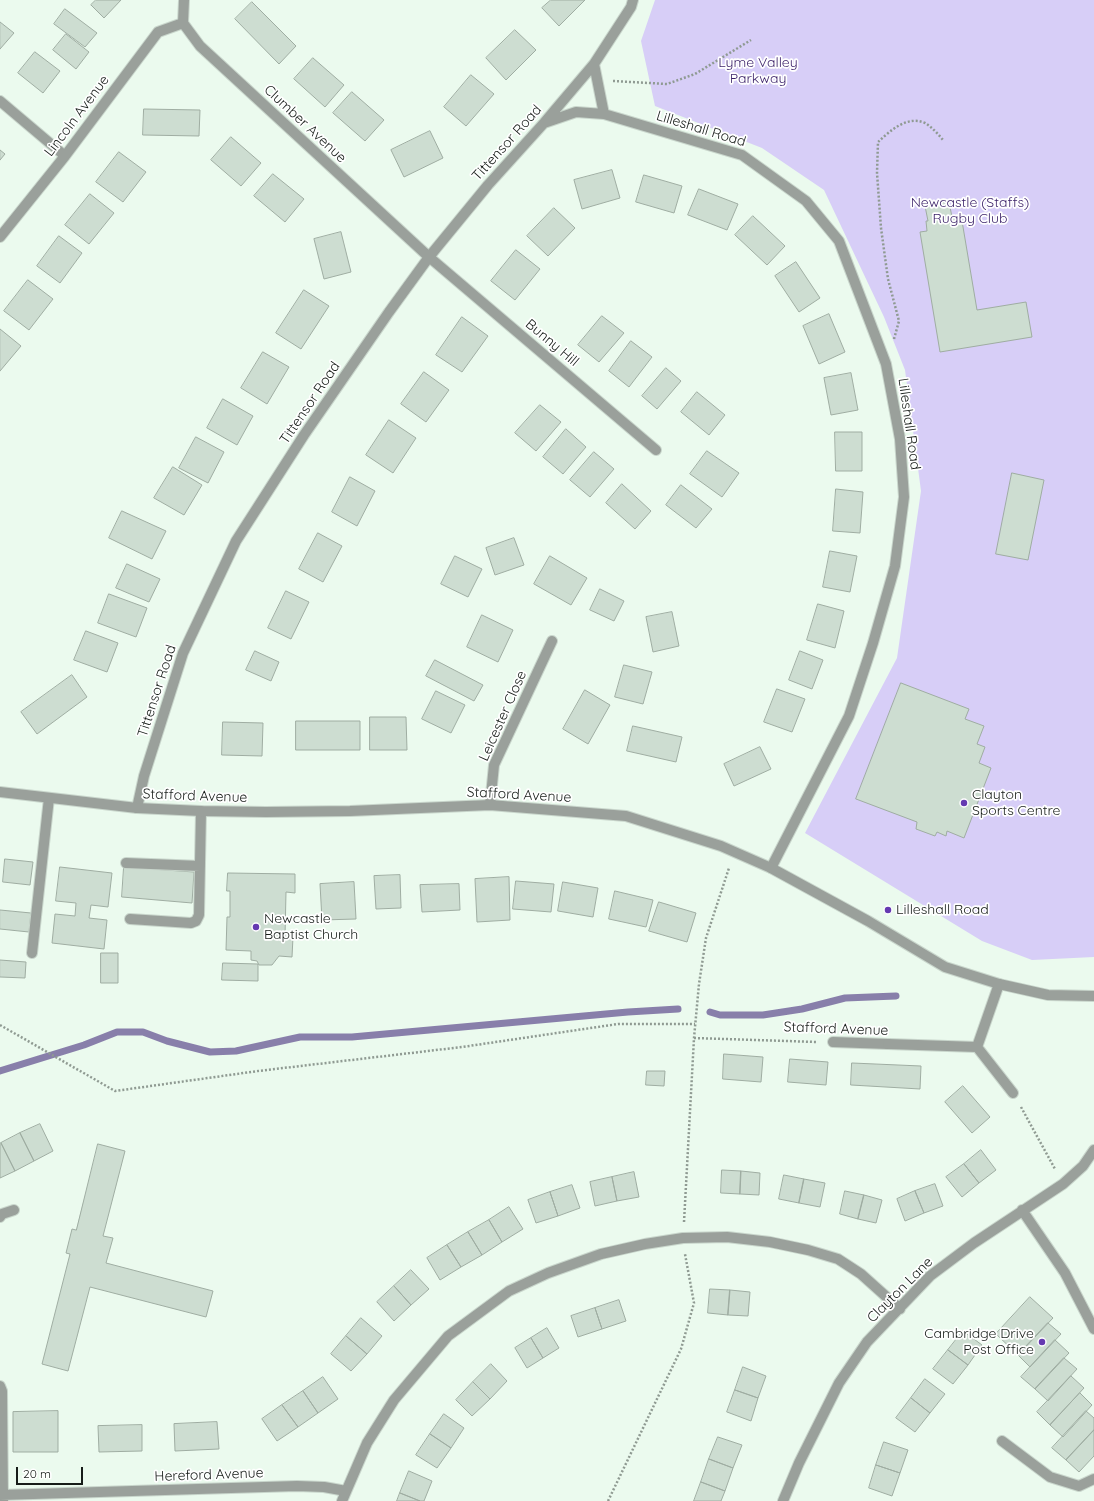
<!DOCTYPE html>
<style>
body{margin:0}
#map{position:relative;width:1094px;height:1501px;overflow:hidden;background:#ebfaee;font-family:Quicksand,sans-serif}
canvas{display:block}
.scale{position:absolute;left:16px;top:1467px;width:67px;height:18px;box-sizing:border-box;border:2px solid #161c18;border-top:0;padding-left:5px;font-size:12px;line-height:14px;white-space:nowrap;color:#161c18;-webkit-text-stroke:3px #fff;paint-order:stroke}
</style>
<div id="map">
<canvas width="1094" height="1501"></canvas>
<div class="scale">20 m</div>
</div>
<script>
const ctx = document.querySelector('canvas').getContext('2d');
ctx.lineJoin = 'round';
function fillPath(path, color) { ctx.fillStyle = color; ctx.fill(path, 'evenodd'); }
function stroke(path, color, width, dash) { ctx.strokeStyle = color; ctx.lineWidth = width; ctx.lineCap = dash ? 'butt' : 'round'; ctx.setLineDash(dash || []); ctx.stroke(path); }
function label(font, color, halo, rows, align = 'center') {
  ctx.font = font + ' Quicksand,sans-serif'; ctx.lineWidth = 3.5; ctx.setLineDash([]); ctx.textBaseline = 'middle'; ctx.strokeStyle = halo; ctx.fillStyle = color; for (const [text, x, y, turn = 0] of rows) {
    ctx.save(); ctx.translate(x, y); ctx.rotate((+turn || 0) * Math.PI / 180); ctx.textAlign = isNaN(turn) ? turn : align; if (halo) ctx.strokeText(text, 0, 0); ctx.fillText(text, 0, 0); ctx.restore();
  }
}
const green = new Path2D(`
 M 655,0 L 1094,0 L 1094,957 L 1032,960 L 982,941 L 805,833 L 897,658 L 921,491 L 905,370 L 884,317 L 824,190 L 762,148 L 655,106 L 641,41 Z`);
const stream = new Path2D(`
 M 710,1012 L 720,1015 L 763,1015 L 802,1009 L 845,998 L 896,996
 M 0,1071 L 84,1045 L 117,1032 L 143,1032 L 167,1041 L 210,1052 L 236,1051 L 300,1037 L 352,1037 L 628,1012 L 678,1009`);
const building = new Path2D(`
 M 96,0 L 121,0 L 104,18 L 91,5 Z
 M 551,0 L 585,0 L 559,26 L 542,8 Z
 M 252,2 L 296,46 L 279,64 L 235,19 Z
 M 65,9 L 97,33 L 85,47 L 54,24 Z
 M 0,22 L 14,33 L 0,49 Z
 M 515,30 L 536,50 L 506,80 L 486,58 Z
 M 66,34 L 89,52 L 76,69 L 53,50 Z
 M 35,52 L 60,71 L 43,93 L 18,73 Z
 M 313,58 L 344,85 L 325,107 L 294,79 Z
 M 471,75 L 494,94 L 466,126 L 444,107 Z
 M 352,92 L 384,120 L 365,141 L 333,113 Z
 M 144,109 L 200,110 L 199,136 L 143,135 Z
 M 430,131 L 443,158 L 404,177 L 391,150 Z
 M 231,137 L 261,163 L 241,186 L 211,160 Z
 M 0,150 L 5,154 L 0,160 Z
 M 119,152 L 146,172 L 123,202 L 96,182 Z
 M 612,170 L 620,198 L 582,209 L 574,180 Z
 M 273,174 L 304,199 L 285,222 L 254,196 Z
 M 644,175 L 682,186 L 674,213 L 636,202 Z
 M 699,189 L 738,204 L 727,230 L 688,215 Z
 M 90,194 L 114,213 L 89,244 L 65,225 Z
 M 949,202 L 952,217 L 961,215 L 977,310 L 1026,302 L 1032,337 L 940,352 L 920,232 L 927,231 L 926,221 L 928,221 L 925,206 Z
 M 554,208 L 575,228 L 548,256 L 527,236 Z
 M 753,216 L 785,246 L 767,265 L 735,235 Z
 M 341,232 L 351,272 L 324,279 L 314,239 Z
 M 59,236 L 82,253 L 60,283 L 37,266 Z
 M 516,250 L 540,269 L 515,300 L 491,281 Z
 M 796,262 L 820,298 L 799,312 L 775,276 Z
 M 28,280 L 53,299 L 29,330 L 4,311 Z
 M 304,290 L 329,306 L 301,349 L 276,333 Z
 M 829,314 L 845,352 L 819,364 L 803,326 Z
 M 602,316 L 624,333 L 599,362 L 578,345 Z
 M 462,317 L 488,336 L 462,372 L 436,355 Z
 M 0,329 L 21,346 L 0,371 Z
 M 631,341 L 652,357 L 629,387 L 609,371 Z
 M 263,352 L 289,367 L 267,404 L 241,388 Z
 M 666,368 L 681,381 L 657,409 L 642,396 Z
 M 424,372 L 449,390 L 426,422 L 401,404 Z
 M 851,373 L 858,410 L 831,415 L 824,378 Z
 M 697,392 L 725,415 L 709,435 L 681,412 Z
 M 223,399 L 253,416 L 237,445 L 207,428 Z
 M 540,405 L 561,422 L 536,451 L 515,433 Z
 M 389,420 L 416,438 L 393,473 L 366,455 Z
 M 566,429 L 586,447 L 563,474 L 543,457 Z
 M 835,432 L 862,432 L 862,471 L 836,471 Z
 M 196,437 L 224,452 L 208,483 L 179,468 Z
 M 707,451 L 739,473 L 722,497 L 690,474 Z
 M 594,452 L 614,469 L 590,497 L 570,480 Z
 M 173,467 L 202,485 L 184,515 L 154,498 Z
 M 1012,473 L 1044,480 L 1028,560 L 996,554 Z
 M 350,477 L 375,491 L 357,526 L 332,512 Z
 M 622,484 L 651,511 L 635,529 L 606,503 Z
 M 681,485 L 712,509 L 696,528 L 666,505 Z
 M 836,489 L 863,492 L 860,533 L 833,531 Z
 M 122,511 L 166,531 L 152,559 L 109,538 Z
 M 318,533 L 342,546 L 323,582 L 299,569 Z
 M 514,538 L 524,565 L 495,575 L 486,548 Z
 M 830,551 L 857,556 L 850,592 L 823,587 Z
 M 455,556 L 482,569 L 468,597 L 441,584 Z
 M 550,556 L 587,578 L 571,605 L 534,584 Z
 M 127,564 L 160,579 L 149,602 L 116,588 Z
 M 600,589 L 624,601 L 614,621 L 590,610 Z
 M 286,591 L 309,602 L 291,639 L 268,628 Z
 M 109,594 L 147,608 L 136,637 L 98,623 Z
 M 818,604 L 844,611 L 835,648 L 807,640 Z
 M 672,612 L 679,646 L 653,652 L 646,617 Z
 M 482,615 L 513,630 L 498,662 L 467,647 Z
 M 86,631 L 118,643 L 107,672 L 74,660 Z
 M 255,651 L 279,662 L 271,681 L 246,670 Z
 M 800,651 L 823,660 L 812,689 L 789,680 Z
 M 435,660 L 483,685 L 474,701 L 426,676 Z
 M 624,665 L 652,672 L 643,704 L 615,697 Z
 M 72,675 L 87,697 L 37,734 L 21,712 Z
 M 901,683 L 969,709 L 965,719 L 984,726 L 977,744 L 985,747 L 979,763 L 991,768 L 964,838 L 947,831 L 946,836 L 937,832 L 935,836 L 916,829 L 917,822 L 856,799 Z
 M 777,689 L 805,699 L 792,732 L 764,722 Z
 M 585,690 L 610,705 L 588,744 L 563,729 Z
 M 436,691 L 465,705 L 451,733 L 422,719 Z
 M 370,717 L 406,717 L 407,750 L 370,750 Z
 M 296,721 L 360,721 L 360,750 L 296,750 Z
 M 223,722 L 263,723 L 262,756 L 222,755 Z
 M 633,726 L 682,737 L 676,762 L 627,751 Z
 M 760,747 L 771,769 L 734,786 L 724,764 Z
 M 5,859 L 33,862 L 30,885 L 3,882 Z
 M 60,867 L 112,873 L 108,907 L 91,905 L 89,918 L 107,920 L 104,949 L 52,943 L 55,914 L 75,916 L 76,903 L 56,901 Z
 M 124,867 L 194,872 L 192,903 L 122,897 Z
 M 228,873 L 295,874 L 295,893 L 286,892 L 285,937 L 293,937 L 292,957 L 279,956 L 272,965 L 259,965 L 257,961 L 251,960 L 251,951 L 226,950 L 227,917 L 230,917 L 230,891 L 227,891 Z
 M 400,875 L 401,908 L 376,909 L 374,876 Z
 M 509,877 L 510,920 L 477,922 L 475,879 Z
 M 516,881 L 554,884 L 551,912 L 513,909 Z
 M 354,882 L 356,919 L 322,920 L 320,884 Z
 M 563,882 L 598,888 L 593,917 L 558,911 Z
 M 459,884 L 460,910 L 422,912 L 420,885 Z
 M 615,891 L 653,900 L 646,927 L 609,919 Z
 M 659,902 L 696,913 L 687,942 L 649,931 Z
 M 0,910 L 31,913 L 29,932 L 0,929 Z
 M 101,953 L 118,953 L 118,983 L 101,983 Z
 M 0,960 L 26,962 L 25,978 L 0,977 Z
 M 223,963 L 258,964 L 258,981 L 222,980 Z
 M 724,1054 L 763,1057 L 761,1082 L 723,1079 Z
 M 790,1059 L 828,1062 L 826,1085 L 788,1082 Z
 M 852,1063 L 921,1066 L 920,1089 L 851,1085 Z
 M 647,1071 L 665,1071 L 664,1086 L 646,1085 Z
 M 963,1086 L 990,1117 L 972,1133 L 945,1102 Z
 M 40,1124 L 53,1151 L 34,1161 L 20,1133 Z
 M 20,1133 L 34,1161 L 15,1171 L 1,1143 Z
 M 1,1143 L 15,1171 L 0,1178 L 0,1144 Z
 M 98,1144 L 125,1151 L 103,1236 L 113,1238 L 106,1263 L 213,1291 L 206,1317 L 90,1287 L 68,1371 L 42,1364 L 70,1254 L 66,1253 L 72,1229 L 76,1230 Z
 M 981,1150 L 996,1170 L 979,1183 L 964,1164 Z
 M 964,1164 L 979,1183 L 962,1197 L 946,1177 Z
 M 722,1170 L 741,1171 L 740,1194 L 721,1193 Z
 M 741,1171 L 760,1173 L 759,1195 L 740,1194 Z
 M 634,1172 L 639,1197 L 617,1201 L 612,1177 Z
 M 784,1175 L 804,1179 L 799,1203 L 779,1199 Z
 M 612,1177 L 617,1201 L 595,1206 L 590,1182 Z
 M 804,1179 L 825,1183 L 820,1207 L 799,1203 Z
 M 935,1184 L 943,1206 L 924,1213 L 915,1191 Z
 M 572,1185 L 580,1208 L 558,1216 L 550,1192 Z
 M 845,1191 L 864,1195 L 858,1219 L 840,1214 Z
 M 915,1191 L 924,1213 L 905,1221 L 897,1199 Z
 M 550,1192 L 558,1216 L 536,1223 L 528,1200 Z
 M 864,1195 L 882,1200 L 876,1223 L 858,1219 Z
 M 509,1207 L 523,1229 L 502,1242 L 489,1220 Z
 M 489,1220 L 502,1242 L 482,1255 L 468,1232 Z
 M 468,1232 L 482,1255 L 461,1267 L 447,1245 Z
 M 447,1245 L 461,1267 L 440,1280 L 427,1258 Z
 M 411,1270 L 429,1289 L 411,1305 L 394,1286 Z
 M 394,1286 L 411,1305 L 394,1321 L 377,1302 Z
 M 710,1289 L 730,1290 L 728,1315 L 708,1313 Z
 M 730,1290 L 750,1292 L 748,1316 L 728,1315 Z
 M 1030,1297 L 1053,1318 L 1018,1355 L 996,1334 Z
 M 619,1300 L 626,1321 L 602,1329 L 595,1308 Z
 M 595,1308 L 602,1329 L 578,1337 L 571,1316 Z
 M 361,1318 L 382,1336 L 367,1354 L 346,1336 Z
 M 1048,1323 L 1061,1334 L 1030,1367 L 1018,1355 Z
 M 547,1328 L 559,1348 L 543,1358 L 531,1338 Z
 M 963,1331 L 982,1345 L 968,1365 L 948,1350 Z
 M 346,1336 L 367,1354 L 351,1371 L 331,1354 Z
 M 531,1338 L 543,1358 L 527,1368 L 515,1348 Z
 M 1055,1340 L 1069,1353 L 1035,1389 L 1021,1377 Z
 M 948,1350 L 968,1365 L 953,1384 L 933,1369 Z
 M 1064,1358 L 1077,1369 L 1048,1401 L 1035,1389 Z
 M 491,1364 L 507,1381 L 490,1399 L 473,1382 Z
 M 743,1367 L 766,1376 L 758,1398 L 735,1390 Z
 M 1071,1376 L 1084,1388 L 1050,1425 L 1037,1412 Z
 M 323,1377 L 338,1399 L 318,1413 L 303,1391 Z
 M 925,1379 L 945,1394 L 930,1413 L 911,1398 Z
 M 473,1382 L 490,1399 L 472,1416 L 456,1400 Z
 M 735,1390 L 758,1398 L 751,1421 L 727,1412 Z
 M 303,1391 L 318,1413 L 298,1427 L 282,1405 Z
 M 1080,1393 L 1092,1405 L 1063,1437 L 1050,1425 Z
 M 911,1398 L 930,1413 L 915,1432 L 896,1418 Z
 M 282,1405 L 298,1427 L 277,1441 L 262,1419 Z
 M 58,1411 L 58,1452 L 13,1452 L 13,1412 Z
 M 1086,1411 L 1094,1418 L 1094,1430 L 1066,1460 L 1052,1448 Z
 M 444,1414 L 464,1428 L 451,1448 L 430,1434 Z
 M 217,1422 L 219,1449 L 175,1451 L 174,1424 Z
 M 142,1425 L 142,1451 L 99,1452 L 98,1426 Z
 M 1094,1430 L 1094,1456 L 1079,1472 L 1066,1460 Z
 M 430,1434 L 451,1448 L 437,1468 L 416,1455 Z
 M 718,1437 L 742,1445 L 733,1468 L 709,1459 Z
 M 884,1442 L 908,1450 L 900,1473 L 876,1465 Z
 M 709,1459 L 733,1468 L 725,1491 L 701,1482 Z
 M 876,1465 L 900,1473 L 892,1496 L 869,1488 Z
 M 409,1471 L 432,1481 L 424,1501 L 420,1501 L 400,1493 Z
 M 701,1482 L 725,1491 L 721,1501 L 694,1501 Z
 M 400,1493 L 420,1501 L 397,1501 Z`);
const path = new Path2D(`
 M 613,81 L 667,84 L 695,74 L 751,40
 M 894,339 L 899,321 L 888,279 L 881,228 L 877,173 L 878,142 C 890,131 907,115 925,123 C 932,127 938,134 943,140
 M 0,1025 L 115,1091 L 258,1071 L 462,1047 L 618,1024 L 695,1024
 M 694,1038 L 817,1042
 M 1021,1107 L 1055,1169
 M 684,1222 L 694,1038 L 699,984 L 706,938 L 729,868
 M 608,1501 L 681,1349 L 694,1303 L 685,1254`);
const service = new Path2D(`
 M 126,863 L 200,866
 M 130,919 L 191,923 L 196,921 L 199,915 L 201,811
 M 32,953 L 49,798
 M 833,1042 L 888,1044
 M 1002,1441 L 1050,1477 L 1079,1486 L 1094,1479`);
const minor = new Path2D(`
 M 184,0 L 183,23 L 200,46 L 429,257 L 656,450
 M 594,64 L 604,114
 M 0,101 L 65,156
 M 544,123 L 576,112 L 604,114 L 742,155 L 806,201 L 839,241 L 886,364 L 900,439 L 904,497 L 895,566 L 873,643 L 849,716 L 771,868
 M 0,237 L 65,156 L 158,32 L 183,23
 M 490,805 L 494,765 L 552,641
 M 137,808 L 144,776 L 183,653 L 236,541 L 304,435 L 389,312 L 429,257 L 488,185 L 544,123 L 594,64 L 631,7 L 633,0
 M 888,1044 L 977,1047 L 999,984
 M 977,1047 L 1013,1093
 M 1022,1210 L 1065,1273 L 1094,1329
 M 0,1217 L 2,1214 L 14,1210
 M 0,1386 L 2,1391 L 3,1501
 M 0,1495 L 297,1486 L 324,1487 L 346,1491
 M 342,1501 L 367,1443 L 394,1400 L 448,1336 L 509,1291 L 548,1273 L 601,1254 L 645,1244 L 683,1238 L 727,1237 L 770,1242 L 808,1250 L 838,1259 L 861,1274 L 900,1309
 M 783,1501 L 799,1463 L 839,1383 L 867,1342 L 930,1276 L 974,1243 L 1063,1184 L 1083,1166 L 1094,1150`);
const tertiary = new Path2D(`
 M 0,792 L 137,808 L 201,811 L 266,812 L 350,811 L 490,805 L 626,816 L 721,846 L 771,868 L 868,921 L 945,967 L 999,984 L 1048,995 L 1094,996`);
const markers = [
 [964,803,4,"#6539b1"],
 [888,910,4,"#6539b1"],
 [256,927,4,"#6539b1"],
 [1042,1342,4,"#6539b1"]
];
const parkNames = [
 ["Lyme Valley",758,63],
 ["Parkway",758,79],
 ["Newcastle (Staffs)",970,203],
 ["Rugby Club",970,219]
];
const streetNames = [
 ["Lincoln Avenue",77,116,-53],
 ["Clumber Avenue",305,124,43],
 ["Lilleshall Road",701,129,17],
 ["Tittensor Road",507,143,-48],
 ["Bunny Hill",552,343,40],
 ["Tittensor Road",310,403,-56],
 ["Lilleshall Road",909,424,82],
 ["Tittensor Road",157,691,-72],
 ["Leicester Close",503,716,-66],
 ["Stafford Avenue",519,795,3],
 ["Stafford Avenue",195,796,2],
 ["Stafford Avenue",836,1029,2],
 ["Clayton Lane",900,1290,-45],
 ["Hereford Avenue",209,1475,-2]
];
const poiNames = [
 ["Clayton",972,795],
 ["Sports Centre",972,811],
 ["Lilleshall Road",896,910],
 ["Newcastle",264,919],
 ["Baptist Church",264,935],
 ["Cambridge Drive",1034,1334,"right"],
 ["Post Office",1034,1350,"right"]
];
fillPath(green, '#d7cef7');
stroke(stream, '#887faa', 7);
fillPath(building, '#cdddd1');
stroke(building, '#9fada2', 1);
stroke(service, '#c9d6cc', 12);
stroke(minor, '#c9d6cc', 12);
stroke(tertiary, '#c9d6cc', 12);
stroke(path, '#8f9a92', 2.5, [2, 2]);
stroke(service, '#9aa09b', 10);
stroke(minor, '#9aa09b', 10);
stroke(tertiary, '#9aa09b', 10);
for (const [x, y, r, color] of markers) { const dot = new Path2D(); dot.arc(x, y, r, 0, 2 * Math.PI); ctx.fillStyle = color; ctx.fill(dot); stroke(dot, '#fff', 1.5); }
label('14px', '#391f67', '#fff', parkNames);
label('14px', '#161c18', '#fff', streetNames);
label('14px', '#161c18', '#fff', poiNames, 'left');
</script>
